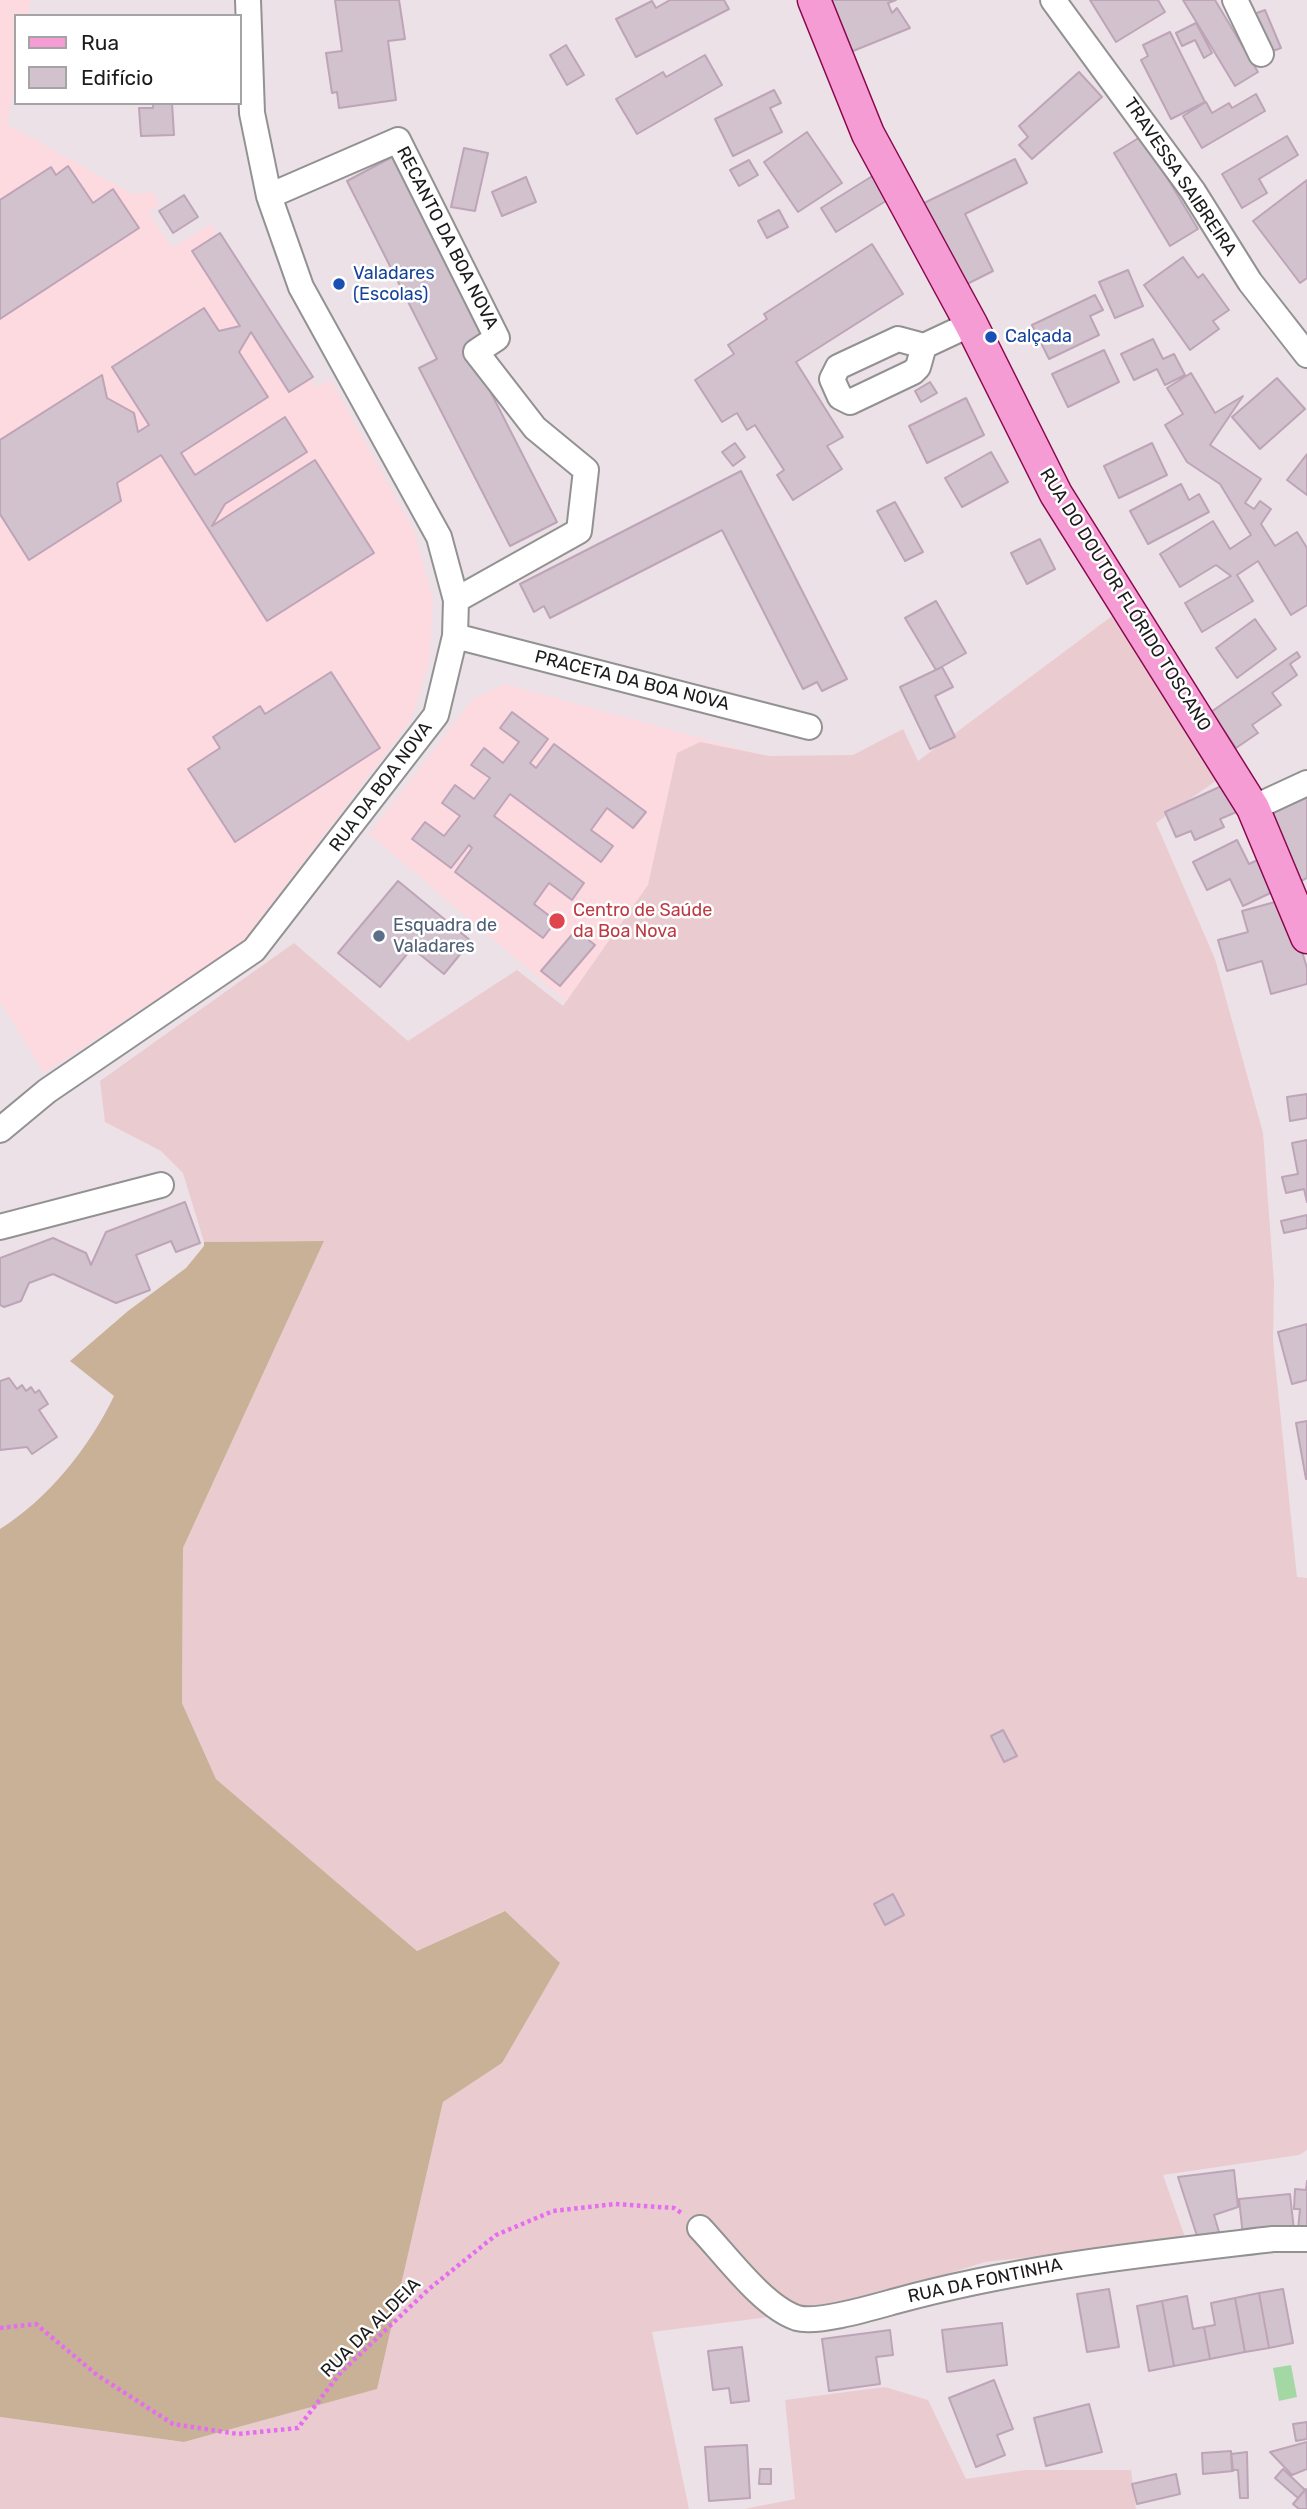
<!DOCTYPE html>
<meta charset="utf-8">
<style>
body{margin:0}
#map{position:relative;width:1307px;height:2509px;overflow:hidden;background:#ece1e7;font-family:Rubik,sans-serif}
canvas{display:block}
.legend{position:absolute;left:14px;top:14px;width:228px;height:91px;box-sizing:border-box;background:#fff;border:2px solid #a4a4a4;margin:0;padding:9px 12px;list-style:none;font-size:21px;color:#1b1b1b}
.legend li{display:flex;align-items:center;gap:14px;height:35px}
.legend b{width:35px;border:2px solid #a4a4a4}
</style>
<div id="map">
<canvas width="1307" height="2509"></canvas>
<ul class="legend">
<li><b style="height:9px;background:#f69cd5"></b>Rua</li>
<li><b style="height:19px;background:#d2c2ce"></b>Edifício</li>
</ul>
</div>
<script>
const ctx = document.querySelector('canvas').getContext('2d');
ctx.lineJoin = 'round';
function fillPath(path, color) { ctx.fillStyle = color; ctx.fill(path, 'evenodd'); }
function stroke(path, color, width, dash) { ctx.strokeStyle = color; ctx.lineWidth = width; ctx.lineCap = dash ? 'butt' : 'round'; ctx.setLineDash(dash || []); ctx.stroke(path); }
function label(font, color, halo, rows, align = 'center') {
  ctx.font = font + ' Rubik,sans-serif'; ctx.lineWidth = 5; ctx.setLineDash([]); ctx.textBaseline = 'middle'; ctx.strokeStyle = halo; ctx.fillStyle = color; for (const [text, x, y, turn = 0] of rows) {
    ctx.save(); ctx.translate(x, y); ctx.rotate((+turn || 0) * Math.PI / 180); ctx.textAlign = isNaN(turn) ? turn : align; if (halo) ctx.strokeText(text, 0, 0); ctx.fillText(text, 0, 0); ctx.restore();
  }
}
const education = new Path2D(`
 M 0,0 L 31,0 L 28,16 L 16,16 L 16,78 L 7,124 L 132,194 L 153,192 L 159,204 L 149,213 L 172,248 L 211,224 L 315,387 L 331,380 L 414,531 L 433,600 L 429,662 L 411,720 L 241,944 L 44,1073 L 0,1001 Z
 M 505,684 L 780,760 L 574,1008 L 369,834 L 473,699 Z`);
const farmland = new Path2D(`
 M 1112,616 L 1220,778 L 1156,823 L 1215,959 L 1263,1133 L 1274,1282 L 1273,1341 L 1297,1577 L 1307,1578 L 1307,2150 L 1299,2155 L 1163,2175 L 1186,2240 L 985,2262 L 839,2308 L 652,2332 L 689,2509 L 0,2509 L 0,2417 L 184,2442 L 376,2389 L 443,2102 L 502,2063 L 504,1911 L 417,1951 L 216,1779 L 182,1703 L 183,1548 L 324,1241 L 204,1242 L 183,1173 L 161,1151 L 105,1122 L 100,1081 L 294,943 L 408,1041 L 517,970 L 563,1006 L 648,885 L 677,753 L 700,742 L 769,756 L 853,755 L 903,729 L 918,761 Z
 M 885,2387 L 928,2400 L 966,2479 L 1025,2470 L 1131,2470 L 1136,2509 L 744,2509 L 795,2499 L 785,2400 Z`);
const forest = new Path2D(`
 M 324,1241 L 183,1548 L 182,1703 L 216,1779 L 417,1951 L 505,1911 L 560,1963 L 502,2063 L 443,2102 L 377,2389 L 184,2442 L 0,2417 L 0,1529 C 48,1499 89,1448 114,1396 L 70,1361 L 128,1311 L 186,1268 L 204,1246 L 204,1242 Z`);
const water = new Path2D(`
 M 1291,2365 L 1297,2397 L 1279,2401 L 1273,2368 Z`);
const building = new Path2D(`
 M 335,0 L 399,0 L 405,39 L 388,41 L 396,100 L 339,108 L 337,92 L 332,93 L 326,53 L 342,51 Z
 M 670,0 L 724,0 L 729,9 L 636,57 L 616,19 L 652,1 L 656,8 Z
 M 827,0 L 896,0 L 888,3 L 892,13 L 897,8 L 910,28 L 848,53 Z
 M 1090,0 L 1158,0 L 1165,12 L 1116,42 Z
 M 1183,0 L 1215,0 L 1258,72 L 1235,86 Z
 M 1265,10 L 1281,48 L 1270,52 L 1254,14 Z
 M 1196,23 L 1212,53 L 1204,58 L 1195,40 L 1182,46 L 1176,33 Z
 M 1170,32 L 1205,102 L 1171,119 L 1141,60 L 1148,56 L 1143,45 Z
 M 566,45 L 584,75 L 567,85 L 550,55 Z
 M 705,55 L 722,85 L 637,134 L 616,99 L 663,72 L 666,77 Z
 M 1079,72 L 1102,97 L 1032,159 L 1019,145 L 1028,137 L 1019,126 Z
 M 774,90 L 781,103 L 770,108 L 782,132 L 733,156 L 715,119 Z
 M 1256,94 L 1265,111 L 1202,148 L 1183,116 L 1206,102 L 1212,113 L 1229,103 L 1232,108 Z
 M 153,103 L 172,103 L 174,135 L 141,136 L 139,108 L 153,108 Z
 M 807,132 L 842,183 L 798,212 L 764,162 Z
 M 1142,136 L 1198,229 L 1170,246 L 1114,153 Z
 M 1287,136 L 1298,155 L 1259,179 L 1267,193 L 1242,208 L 1222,174 Z
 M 464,148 L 488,153 L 475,211 L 451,207 Z
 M 394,156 L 484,335 L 466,344 L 557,522 L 510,546 L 419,368 L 437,359 L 347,181 Z
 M 1015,159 L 1027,183 L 965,214 L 993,271 L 963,286 L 922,204 Z
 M 749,160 L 758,175 L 739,186 L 730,170 Z
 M 68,166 L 93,203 L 113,189 L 139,228 L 0,319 L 0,200 L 51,167 L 56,175 Z
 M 874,175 L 889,199 L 836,232 L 821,208 Z
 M 526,177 L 536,202 L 502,216 L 492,192 Z
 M 1307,180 L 1307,278 L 1300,283 L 1253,221 Z
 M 184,195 L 198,217 L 173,233 L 159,211 Z
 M 779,210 L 788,227 L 767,238 L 758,221 Z
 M 220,233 L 313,377 L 289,392 L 251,332 L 239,352 L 268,397 L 181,453 L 195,475 L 285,417 L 307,452 L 225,504 L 212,526 L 315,460 L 374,553 L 267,621 L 161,455 L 117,483 L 121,501 L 29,560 L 0,514 L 0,440 L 102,375 L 107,398 L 134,413 L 138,432 L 149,425 L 112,367 L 204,308 L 219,331 L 240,326 L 192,251 Z
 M 872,244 L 903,294 L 796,362 L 843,437 L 827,446 L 842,469 L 793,500 L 777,475 L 784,470 L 755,425 L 747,430 L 737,413 L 722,422 L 695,380 L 734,354 L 728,345 L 767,319 L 764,314 Z
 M 1183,257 L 1198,278 L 1203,274 L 1229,310 L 1213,321 L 1219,329 L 1190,350 L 1144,285 Z
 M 1128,270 L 1143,306 L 1115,318 L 1099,282 Z
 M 1095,295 L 1103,310 L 1090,316 L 1099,335 L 1049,359 L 1032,325 Z
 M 1153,339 L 1163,359 L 1174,354 L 1185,375 L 1165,385 L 1157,369 L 1134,380 L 1121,354 Z
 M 1104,350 L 1119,382 L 1068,407 L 1052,374 Z
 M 1191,373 L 1215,413 L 1243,396 L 1210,445 L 1261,479 L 1245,503 L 1254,509 L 1260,501 L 1271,509 L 1261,524 L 1275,546 L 1297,532 L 1307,548 L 1307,605 L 1291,615 L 1258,561 L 1237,575 L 1253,601 L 1202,632 L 1185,603 L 1231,576 L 1216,565 L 1180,587 L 1160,554 L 1213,521 L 1230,549 L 1251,535 L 1220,484 L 1187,462 L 1165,425 L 1183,414 L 1167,388 Z
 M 1277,378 L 1305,409 L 1260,449 L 1232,417 Z
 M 930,382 L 937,393 L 921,402 L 915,391 Z
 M 966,398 L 984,435 L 927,463 L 909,426 Z
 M 735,443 L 745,457 L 733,466 L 722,452 Z
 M 1152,443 L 1167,475 L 1119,498 L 1104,466 Z
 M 991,452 L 1008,482 L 962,507 L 945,478 Z
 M 1307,454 L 1307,495 L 1287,480 Z
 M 741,471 L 847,679 L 822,691 L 817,682 L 803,689 L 722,530 L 550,618 L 544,606 L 534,612 L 520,584 Z
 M 1181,484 L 1189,500 L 1199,494 L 1209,512 L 1148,544 L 1130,511 Z
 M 895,502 L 923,552 L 905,561 L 877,511 Z
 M 1040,539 L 1055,569 L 1027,584 L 1011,553 Z
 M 936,601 L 966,653 L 936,670 L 905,618 Z
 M 1255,619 L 1276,649 L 1237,678 L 1216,648 Z
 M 1297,652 L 1300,657 L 1290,664 L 1297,675 L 1272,693 L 1281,705 L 1252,725 L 1258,733 L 1236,748 L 1211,712 Z
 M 942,667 L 953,687 L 935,696 L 955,737 L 930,749 L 900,687 Z
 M 331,672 L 380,748 L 235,842 L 188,769 L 220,748 L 213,737 L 260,706 L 265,714 Z
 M 512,712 L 548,739 L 530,763 L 536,768 L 554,744 L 646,812 L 633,828 L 607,808 L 591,830 L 613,846 L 601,862 L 510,794 L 494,816 L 584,883 L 572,900 L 549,883 L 534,904 L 556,921 L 543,938 L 455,872 L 472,848 L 469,845 L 451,868 L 412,839 L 425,822 L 444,836 L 460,816 L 442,803 L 455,785 L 474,799 L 490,778 L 471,765 L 484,748 L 503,763 L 519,742 L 500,728 Z
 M 1228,783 L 1241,810 L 1220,819 L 1224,827 L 1195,840 L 1191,831 L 1176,837 L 1165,812 Z
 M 1307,797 L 1307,878 L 1301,881 L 1269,815 Z
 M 1237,840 L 1249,864 L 1266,856 L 1281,888 L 1243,906 L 1230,879 L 1207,890 L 1193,862 Z
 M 398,881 L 471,941 L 444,974 L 412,948 L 380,987 L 338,953 Z
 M 1286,899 L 1307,968 L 1307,984 L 1271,994 L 1262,961 L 1227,971 L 1218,940 L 1248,932 L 1242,911 Z
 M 576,930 L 595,945 L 560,986 L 541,971 Z
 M 1307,1094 L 1307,1118 L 1290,1121 L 1287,1097 Z
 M 1307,1140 L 1307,1202 L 1304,1189 L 1286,1193 L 1282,1177 L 1298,1174 L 1292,1143 Z
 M 185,1202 L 200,1243 L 176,1252 L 171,1241 L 136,1255 L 150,1290 L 116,1303 L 53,1274 L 29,1283 L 21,1301 L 4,1307 L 0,1305 L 0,1258 L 53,1238 L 86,1253 L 91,1265 L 106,1232 Z
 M 1307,1215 L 1307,1228 L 1284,1233 L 1281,1221 Z
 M 1307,1324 L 1307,1380 L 1292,1384 L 1278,1332 Z
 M 9,1378 L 17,1389 L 22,1385 L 26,1391 L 31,1387 L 35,1393 L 39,1390 L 48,1404 L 39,1410 L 57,1437 L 32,1454 L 27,1447 L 0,1450 L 0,1381 Z
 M 1307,1421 L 1307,1479 L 1306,1479 L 1296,1423 Z
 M 1003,1730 L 1017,1756 L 1004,1762 L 991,1736 Z
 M 893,1894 L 904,1915 L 885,1925 L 874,1904 Z
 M 1234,2170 L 1238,2207 L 1214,2215 L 1219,2232 L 1198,2239 L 1178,2177 Z
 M 1307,2181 L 1307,2231 L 1298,2230 L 1300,2209 L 1294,2209 L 1295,2189 L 1306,2190 Z
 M 1290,2194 L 1294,2230 L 1243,2236 L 1239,2199 Z
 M 1109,2289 L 1119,2347 L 1087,2352 L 1077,2294 Z
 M 1283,2289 L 1293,2343 L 1269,2348 L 1259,2293 Z
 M 1259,2293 L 1269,2348 L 1245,2352 L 1235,2298 Z
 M 1187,2296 L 1193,2329 L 1204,2327 L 1210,2359 L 1174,2366 L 1162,2301 Z
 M 1235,2298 L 1245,2352 L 1210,2359 L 1204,2327 L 1215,2325 L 1211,2303 Z
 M 1162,2301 L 1174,2366 L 1149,2371 L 1137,2306 Z
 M 1002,2323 L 1007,2365 L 947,2372 L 942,2330 Z
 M 890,2330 L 893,2355 L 876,2357 L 880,2384 L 829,2391 L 822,2339 Z
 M 742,2347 L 749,2401 L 731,2403 L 729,2388 L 713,2390 L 708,2351 Z
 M 994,2380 L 1013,2429 L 997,2435 L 1005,2455 L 976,2467 L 949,2398 Z
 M 1089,2404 L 1102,2452 L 1046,2466 L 1034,2418 Z
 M 1307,2422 L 1307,2439 L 1296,2441 L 1293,2424 Z
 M 1307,2442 L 1307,2469 L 1292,2475 L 1270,2452 Z
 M 747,2445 L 750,2498 L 709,2501 L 705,2447 Z
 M 1231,2451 L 1233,2471 L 1203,2474 L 1202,2453 Z
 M 1247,2452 L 1248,2498 L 1240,2498 L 1238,2470 L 1232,2470 L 1231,2454 Z
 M 760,2469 L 771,2469 L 771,2484 L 759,2484 Z
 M 1283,2469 L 1305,2490 L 1298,2498 L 1275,2478 Z
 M 1176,2474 L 1180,2494 L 1137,2504 L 1132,2484 Z
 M 1306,2489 L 1307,2509 L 1299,2509 L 1293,2504 Z`);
const path = new Path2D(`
 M 0,2328 L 36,2324 L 97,2375 L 173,2424 L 238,2434 L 298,2428 L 341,2372 L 429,2289 L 496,2235 L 553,2211 L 615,2204 L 674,2208 L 683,2214`);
const minor = new Path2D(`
 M 1053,0 L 1193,191 L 1250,282 L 1307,355
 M 1235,0 L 1261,54
 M 269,196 L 398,140 L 497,338 L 476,352 L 535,428 L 586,470 L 579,531 L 456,600
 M 924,346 L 918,367 L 913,372 L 850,402 L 840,397 L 832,379 L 838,367 L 898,339 L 924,346 L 971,324
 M 455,636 L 809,727
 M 1253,808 L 1307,783
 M 0,1130 L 47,1091 L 254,950 L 436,715 L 455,636 L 456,600 L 439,537 L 301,287 L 269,196 L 252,113 L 248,0
 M 0,1227 L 161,1185
 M 700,2228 C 725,2254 763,2307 797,2318 C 818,2324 874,2307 896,2301 C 1019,2267 1146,2254 1273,2239 L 1307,2239`);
const major = new Path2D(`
 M 814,0 L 868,134 L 971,324 L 1056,494 L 1253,808 L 1307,937`);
const markers = [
 [339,284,7,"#1a4fb4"],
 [991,337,7,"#1a4fb4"],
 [557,921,9,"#e0444e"],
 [379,936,7,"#5c6f8a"]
];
const streetNames = [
 ["TRAVESSA SAIBREIRA",1180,177,56],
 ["RECANTO DA BOA NOVA",447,238,63],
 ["RUA DO DOUTOR FLÓRIDO TOSCANO",1125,600,58],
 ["PRACETA DA BOA NOVA",632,681,14],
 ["RUA DA BOA NOVA",381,787,-53],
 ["RUA DA FONTINHA",985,2281,-12],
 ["RUA DA ALDEIA",371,2328,-45]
];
const transitNames = [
 ["Valadares",353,274],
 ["(Escolas)",353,295],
 ["Calçada",1005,337]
];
const healthNames = [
 ["Centro de Saúde",573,911],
 ["da Boa Nova",573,932]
];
const serviceNames = [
 ["Esquadra de",393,926],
 ["Valadares",393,947]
];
fillPath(education, '#fdd9e0');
fillPath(farmland, '#eaccd0');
fillPath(forest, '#c9b197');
fillPath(water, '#a3d8a4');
fillPath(building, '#d2c2ce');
stroke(building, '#bda4b7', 2);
stroke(minor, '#929292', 28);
stroke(major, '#89084d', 35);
stroke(path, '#e46df1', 4.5, [3.5, 3.5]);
stroke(minor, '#fff', 24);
stroke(major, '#f69cd5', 32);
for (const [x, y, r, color] of markers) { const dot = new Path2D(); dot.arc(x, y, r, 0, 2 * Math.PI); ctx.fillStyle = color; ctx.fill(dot); stroke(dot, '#fff', 2.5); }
label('18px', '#1b1b1b', '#fff', streetNames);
label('18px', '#164399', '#fff', transitNames, 'left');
label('18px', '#be3a42', '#fff', healthNames, 'left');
label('18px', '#4e5e75', '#fff', serviceNames, 'left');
</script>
